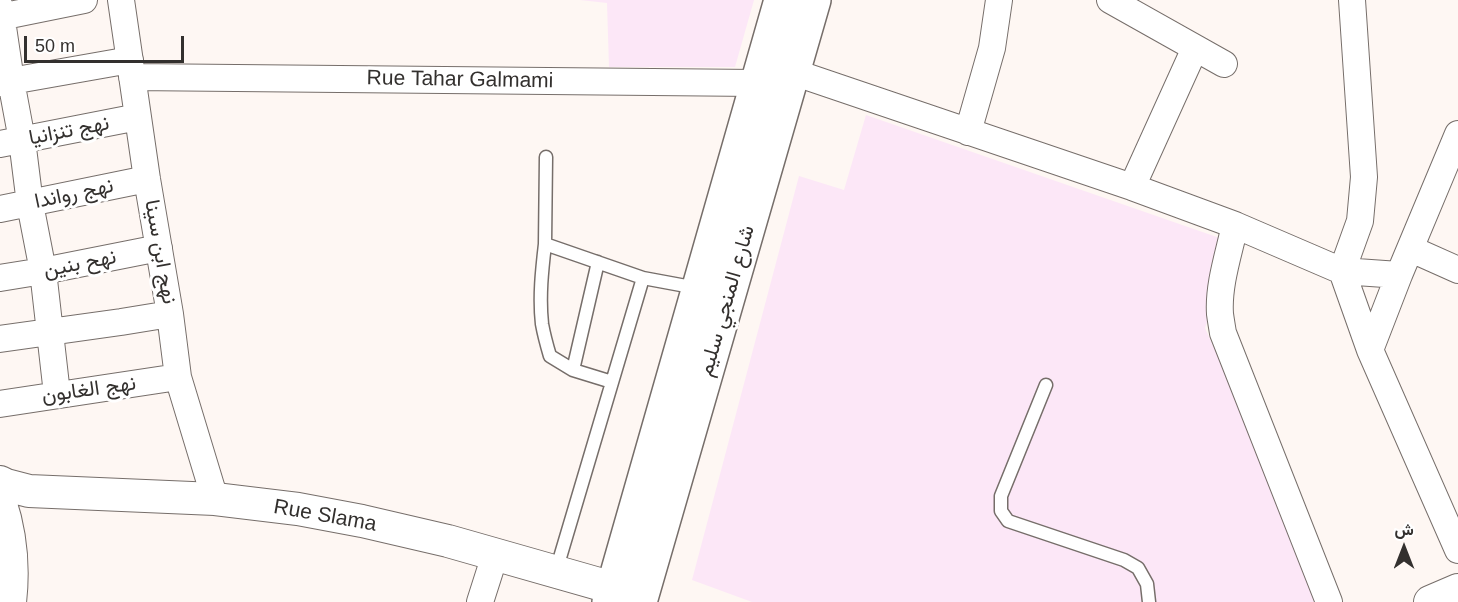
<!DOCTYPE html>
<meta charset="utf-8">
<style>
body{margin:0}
#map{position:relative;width:1458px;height:602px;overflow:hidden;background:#fef7f3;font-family:Helvetica,Vazirmatn,sans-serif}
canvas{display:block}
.north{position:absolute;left:1374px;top:518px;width:60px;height:60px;-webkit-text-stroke:4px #fff;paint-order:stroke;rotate:0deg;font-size:16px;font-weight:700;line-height:24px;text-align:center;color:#33302e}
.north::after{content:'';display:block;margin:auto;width:21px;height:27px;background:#33302e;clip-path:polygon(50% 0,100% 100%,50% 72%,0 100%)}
.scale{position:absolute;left:24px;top:36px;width:160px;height:27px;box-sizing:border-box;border:3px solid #33302e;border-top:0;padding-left:8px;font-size:18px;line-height:21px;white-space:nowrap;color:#33302e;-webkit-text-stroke:4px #fff;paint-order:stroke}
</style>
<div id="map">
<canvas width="1458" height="602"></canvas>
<div class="north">ش</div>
<div class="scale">50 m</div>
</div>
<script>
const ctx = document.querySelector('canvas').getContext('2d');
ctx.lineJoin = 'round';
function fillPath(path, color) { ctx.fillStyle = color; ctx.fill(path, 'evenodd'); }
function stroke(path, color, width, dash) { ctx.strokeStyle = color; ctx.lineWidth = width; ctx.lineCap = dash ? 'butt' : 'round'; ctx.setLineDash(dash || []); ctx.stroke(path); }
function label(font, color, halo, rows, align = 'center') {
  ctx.font = font + ' Helvetica,Vazirmatn,sans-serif'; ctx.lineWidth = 6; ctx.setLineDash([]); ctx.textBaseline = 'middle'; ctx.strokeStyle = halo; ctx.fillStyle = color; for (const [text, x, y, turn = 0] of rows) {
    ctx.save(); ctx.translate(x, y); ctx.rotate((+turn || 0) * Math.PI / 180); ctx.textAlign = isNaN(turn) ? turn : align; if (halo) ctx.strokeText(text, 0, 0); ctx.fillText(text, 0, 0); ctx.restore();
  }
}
const industrial = new Path2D(`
 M 580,0 L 754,0 L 735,67 L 609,67 L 607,3 Z
 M 866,115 L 1234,243 L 1205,328 L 1329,602 L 752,602 L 692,580 L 799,176 L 844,190 Z`);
const service = new Path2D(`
 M 545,244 L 546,157
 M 573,370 L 598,262
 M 612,382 L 573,370 L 550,356 C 547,346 544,335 542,324 C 539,297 542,270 545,244 L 643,278
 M 1046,385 L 1001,496 L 1001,511 L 1008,521 L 1124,560 L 1138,568 L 1147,584 L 1149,602
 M 556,571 L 643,278 L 697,288`);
const minor = new Path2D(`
 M 121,0 L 147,179 L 170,314 L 178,377 L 215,499
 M 1110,0 L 1224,64
 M 1352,0 L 1364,177 L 1360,221 L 1342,271 L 1370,350 L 1458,550
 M 0,7 L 11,81 L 22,140 L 30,204 L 43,271 L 57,394
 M 0,17 L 84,0
 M 793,72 L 1132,187 L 1235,225 L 1342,271 L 1399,275
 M 132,77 L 756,83 L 774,87
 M 0,83 L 130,60
 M 968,132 L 992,48 L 999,0
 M 0,144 L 138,117
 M 1132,187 L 1195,48
 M 0,209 L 147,179
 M 1235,225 C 1229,253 1218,285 1220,314 C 1221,321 1222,327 1223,333 L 1329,602
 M 1411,249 L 1458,270
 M 0,278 L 43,271 L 159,248
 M 0,339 L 121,322 L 170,314
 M 1370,350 L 1399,275 L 1458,134
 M 0,404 L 178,377
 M 480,602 L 495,555`);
const tertiary = new Path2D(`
 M 0,482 L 6,485 L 29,491 L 215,499 L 298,509 L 362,521 L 448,541 L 613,588 L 639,597
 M 0,501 C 11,534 14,568 10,602
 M 1430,602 L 1458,590`);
const secondary = new Path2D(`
 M 609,602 L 781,0
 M 640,602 L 814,0`);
const streetNames = [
 ["Rue Tahar Galmami",460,80,1],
 ["نهج تنزانيا",69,131,-11],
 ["نهج رواندا",74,194,-12],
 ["نهج ابن سينا",160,252,80],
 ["نهح بنين",80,264,-11],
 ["شارع المنجي سليم",727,301,-74],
 ["نهج الغابون",89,390,-8],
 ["Rue Slama",325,516,10]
];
fillPath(industrial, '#fce7f7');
stroke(service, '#766e6a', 15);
stroke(minor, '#766e6a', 28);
stroke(tertiary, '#766e6a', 34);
stroke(secondary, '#766e6a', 36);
stroke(service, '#fff', 12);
stroke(minor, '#fff', 26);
stroke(tertiary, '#fff', 32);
stroke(secondary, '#fff', 33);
label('21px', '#33302e', '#fff', streetNames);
</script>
